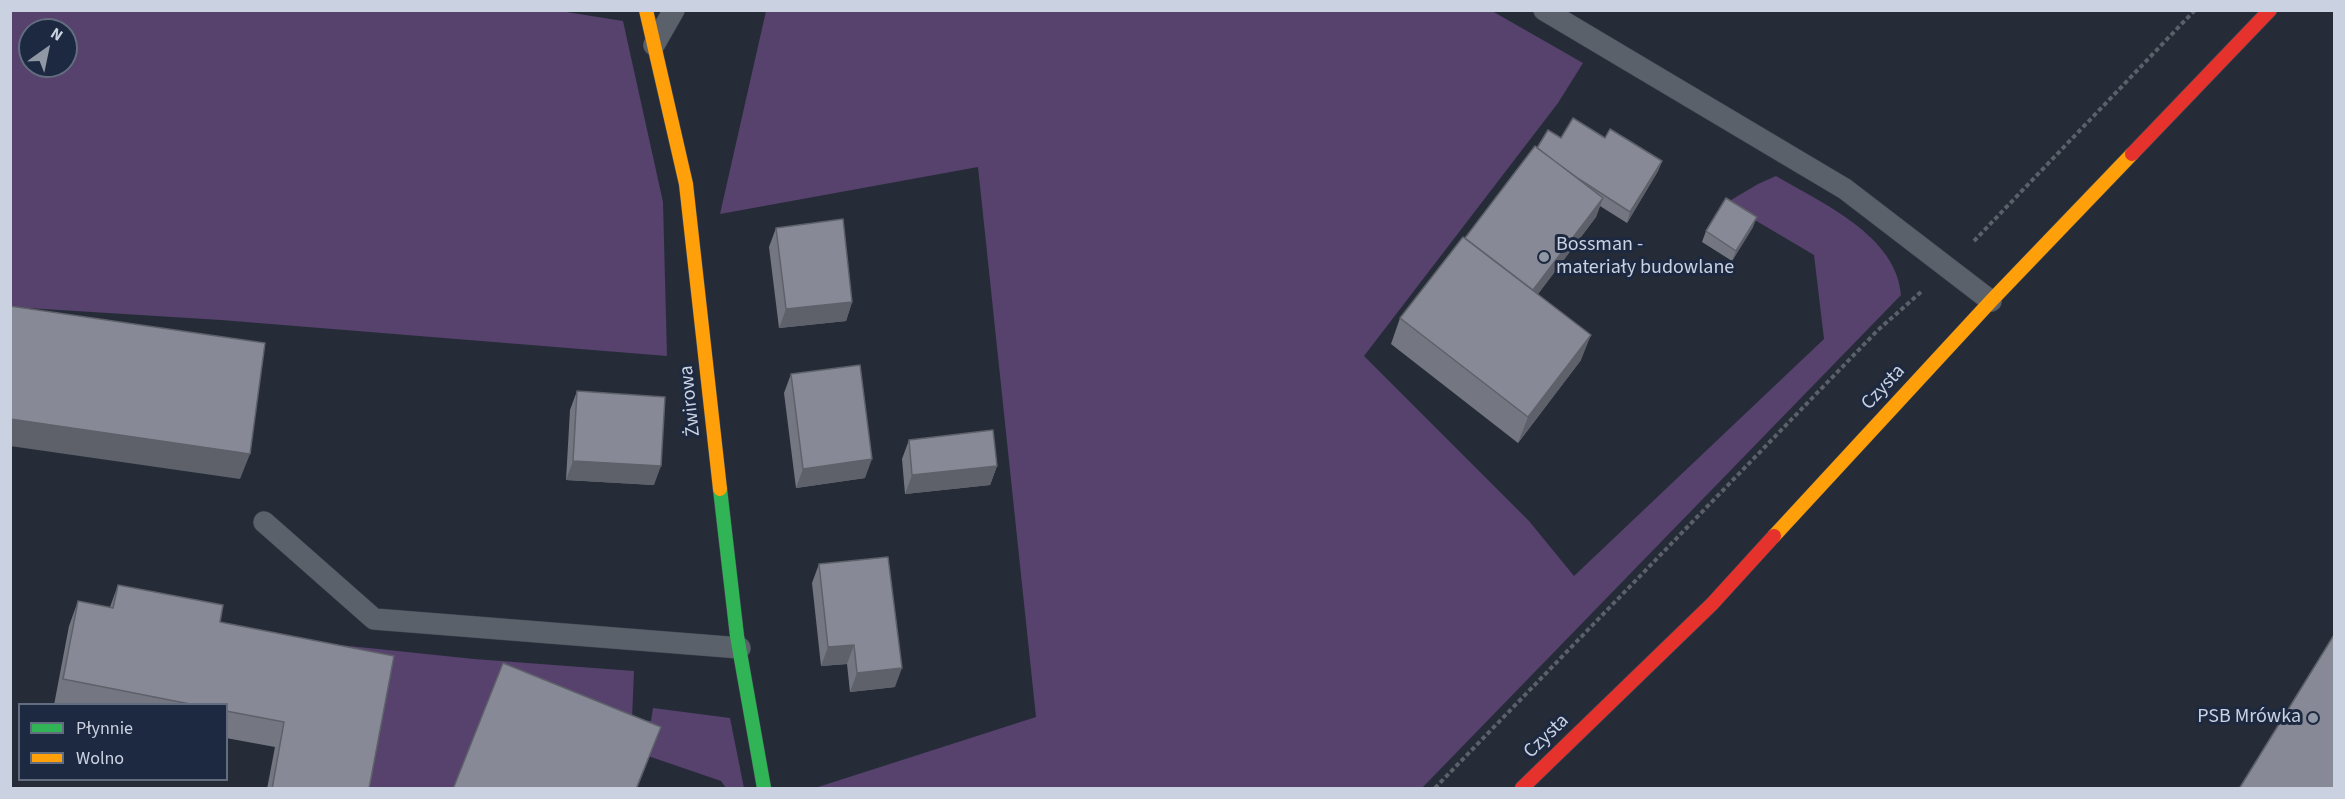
<!DOCTYPE html>
<meta charset="utf-8">
<style>
body{margin:0}
#map{position:relative;width:2345px;height:799px;overflow:hidden;background:#252c38;font-family:"Source Sans 3",sans-serif}
canvas{display:block}
.frame{position:absolute;inset:0;border:12px solid #cad2e1;pointer-events:none}
.legend{position:absolute;left:18px;top:703px;width:210px;height:78px;box-sizing:border-box;background:#1d2940;border:2px solid #626d80;margin:0;padding:8px 10px;list-style:none;font-size:18px;color:#cad2e1}
.legend li{display:flex;align-items:center;gap:12px;height:30px}
.legend b{width:30px;border:2px solid #626d80}
.north{position:absolute;left:18px;top:18px;width:60px;height:60px;box-sizing:border-box;background:#1d2940;border:2px solid #626d80;border-radius:50%;rotate:33deg;font-size:16px;font-weight:700;line-height:24px;text-align:center;color:#cad2e1}
.north::after{content:'';display:block;margin:auto;width:21px;height:27px;background:#9098a6;clip-path:polygon(50% 0,100% 100%,50% 72%,0 100%)}
</style>
<div id="map">
<canvas width="2345" height="799"></canvas>
<div class="frame"></div>
<ul class="legend">
<li><b style="height:8px;background:#30b455"></b>Płynnie</li>
<li><b style="height:8px;background:#ff9f0a"></b>Wolno</li>
</ul>
<div class="north">N</div>
</div>
<script>
const ctx = document.querySelector('canvas').getContext('2d');
ctx.lineJoin = 'round';
function fillPath(path, color) { ctx.fillStyle = color; ctx.fill(path, 'evenodd'); }
function stroke(path, color, width, dash) { ctx.strokeStyle = color; ctx.lineWidth = width; ctx.lineCap = dash ? 'butt' : 'round'; ctx.setLineDash(dash || []); ctx.stroke(path); }
function label(font, color, halo, rows, align = 'center') {
  ctx.font = font + ' "Source Sans 3",sans-serif'; ctx.lineWidth = 6; ctx.setLineDash([]); ctx.textBaseline = 'middle'; ctx.strokeStyle = halo; ctx.fillStyle = color; for (const [text, x, y, turn = 0] of rows) {
    ctx.save(); ctx.translate(x, y); ctx.rotate((+turn || 0) * Math.PI / 180); ctx.textAlign = isNaN(turn) ? turn : align; if (halo) ctx.strokeText(text, 0, 0); ctx.fillText(text, 0, 0); ctx.restore();
  }
}
const green = new Path2D(`
 M 554,10 L 623,21 L 663,202 L 667,356 L 221,320 L 11,307 L 10,11 ZM 30,30 L 66,30 L 66,66 L 30,66 Z
 M 766,11 L 1492,11 L 1583,63 L 1558,103 L 1364,356 L 1529,521 L 1574,576 L 1824,339 L 1814,255 L 1726,203 L 1758,184 L 1776,176 C 1822,203 1897,236 1901,295 L 1422,788 L 815,788 L 1036,717 L 978,167 L 720,214 Z
 M 330,644 L 474,659 L 634,671 L 632,719 L 651,721 L 653,708 L 730,718 L 744,788 L 726,788 L 721,781 L 651,757 L 491,693 L 454,788 L 364,788 Z`);
const path = new Path2D(`
 M 1974,241 L 2195,10
 M 1435,788 L 1878,330 L 1921,292`);
const lane = new Path2D(`
 M 1544,10 L 1845,189 L 1991,301
 M 654,45 L 674,10
 M 264,522 L 374,619 L 740,648`);
const fast = new Path2D(`
 M 720,489 L 737,636 L 764,788`);
const slow = new Path2D(`
 M 646,10 L 686,184 L 720,489
 M 1774,536 L 1991,301 L 2132,154`);
const jam = new Path2D(`
 M 2132,154 L 2270,10
 M 1522,788 L 1712,604 L 1774,536`);
const wall = new Path2D(`
 M 1561,138 L 1605,138 L 1662,161 L 1658,171 L 1627,223 L 1600,206 L 1596,217 L 1538,294 L 1581,360 L 1518,443 L 1391,344 L 1400,318 L 1537,148 Z
 M 1753,227 L 1732,261 L 1702,242 L 1706,231 Z
 M 776,228 L 852,302 L 846,321 L 779,328 L 769,247 Z
 M 791,374 L 865,478 L 796,488 L 784,393 Z
 M 577,391 L 654,485 L 566,480 L 570,410 Z
 M 909,440 L 997,466 L 990,485 L 905,494 L 902,459 Z
 M 819,564 L 895,687 L 850,692 L 847,664 L 821,666 L 812,583 Z
 M 118,585 L 220,622 L 369,789 L 267,789 L 275,747 L 226,738 L 226,705 L 54,705 L 69,626 L 78,601 L 110,607 Z`);
const shadedWall = new Path2D(`
 M 1662,161 L 1658,171 L 1627,223 L 1630,212 Z
 M 1603,198 L 1596,217 L 1522,315 L 1529,296 Z
 M 1757,217 L 1753,227 L 1732,261 L 1736,251 Z
 M 852,302 L 846,321 L 779,328 L 786,309 Z
 M 1591,335 L 1581,360 L 1518,443 L 1528,417 Z
 M 10,419 L 250,454 L 240,479 L 10,446 Z
 M 872,459 L 865,478 L 796,488 L 803,469 Z
 M 573,461 L 661,466 L 654,485 L 566,480 Z
 M 997,466 L 990,485 L 905,494 L 912,475 Z
 M 854,645 L 847,664 L 821,666 L 828,647 Z
 M 902,668 L 895,687 L 850,692 L 857,673 Z
 M 661,727 L 637,789 L 636,789 Z`);
const building = new Path2D(`
 M 1573,118 L 1605,138 L 1610,129 L 1662,161 L 1630,212 L 1579,179 L 1537,148 L 1548,130 L 1561,138 Z
 M 1535,146 L 1603,198 L 1533,290 L 1465,238 Z
 M 1726,198 L 1757,217 L 1736,251 L 1706,231 Z
 M 843,219 L 852,302 L 786,309 L 776,228 Z
 M 1463,237 L 1591,335 L 1528,417 L 1400,318 Z
 M 10,306 L 265,343 L 250,454 L 10,419 Z
 M 860,365 L 872,459 L 803,469 L 791,374 Z
 M 577,391 L 665,397 L 661,466 L 573,461 Z
 M 993,430 L 997,466 L 912,475 L 909,440 Z
 M 888,557 L 902,668 L 857,673 L 854,645 L 828,647 L 819,564 Z
 M 118,585 L 223,605 L 220,622 L 394,656 L 369,789 L 272,789 L 284,722 L 226,711 L 226,705 L 195,705 L 63,679 L 78,601 L 113,608 Z
 M 2334,635 L 2334,789 L 2239,789 Z
 M 503,663 L 661,727 L 636,789 L 453,789 Z`);
const markers = [
 [1544,257,6,"#9098a6"],
 [2313,718,6,"#9098a6"]
];
const poiNames = [
 ["Bossman -",1556,246],
 ["materiały budowlane",1556,269],
 ["PSB Mrówka",2301,718,"right"]
];
const streetNames = [
 ["Czysta",1884,388,-47],
 ["Żwirowa",691,401,-96],
 ["Czysta",1547,737,-44]
];
fillPath(green, '#57416d');
stroke(lane, '#444a55', 22);
stroke(fast, '#444a55', 15);
stroke(slow, '#444a55', 15);
stroke(jam, '#444a55', 15);
stroke(path, '#5c6169', 4, [4.5, 3]);
stroke(lane, '#5b616a', 21);
stroke(fast, '#30b455', 14);
stroke(slow, '#ff9f0a', 14);
stroke(jam, '#e5322d', 14);
fillPath(wall, '#747781');
fillPath(shadedWall, '#5e6169');
fillPath(building, '#878a96');
stroke(building, '#5e6169', 1.5);
for (const [x, y, r, color] of markers) { const dot = new Path2D(); dot.arc(x, y, r, 0, 2 * Math.PI); ctx.fillStyle = color; ctx.fill(dot); stroke(dot, '#1d2940', 2); }
label('20px', '#cad2e1', '#1d2940', poiNames, 'left');
label('20px', '#cad2e1', '#1d2940', streetNames);
</script>
